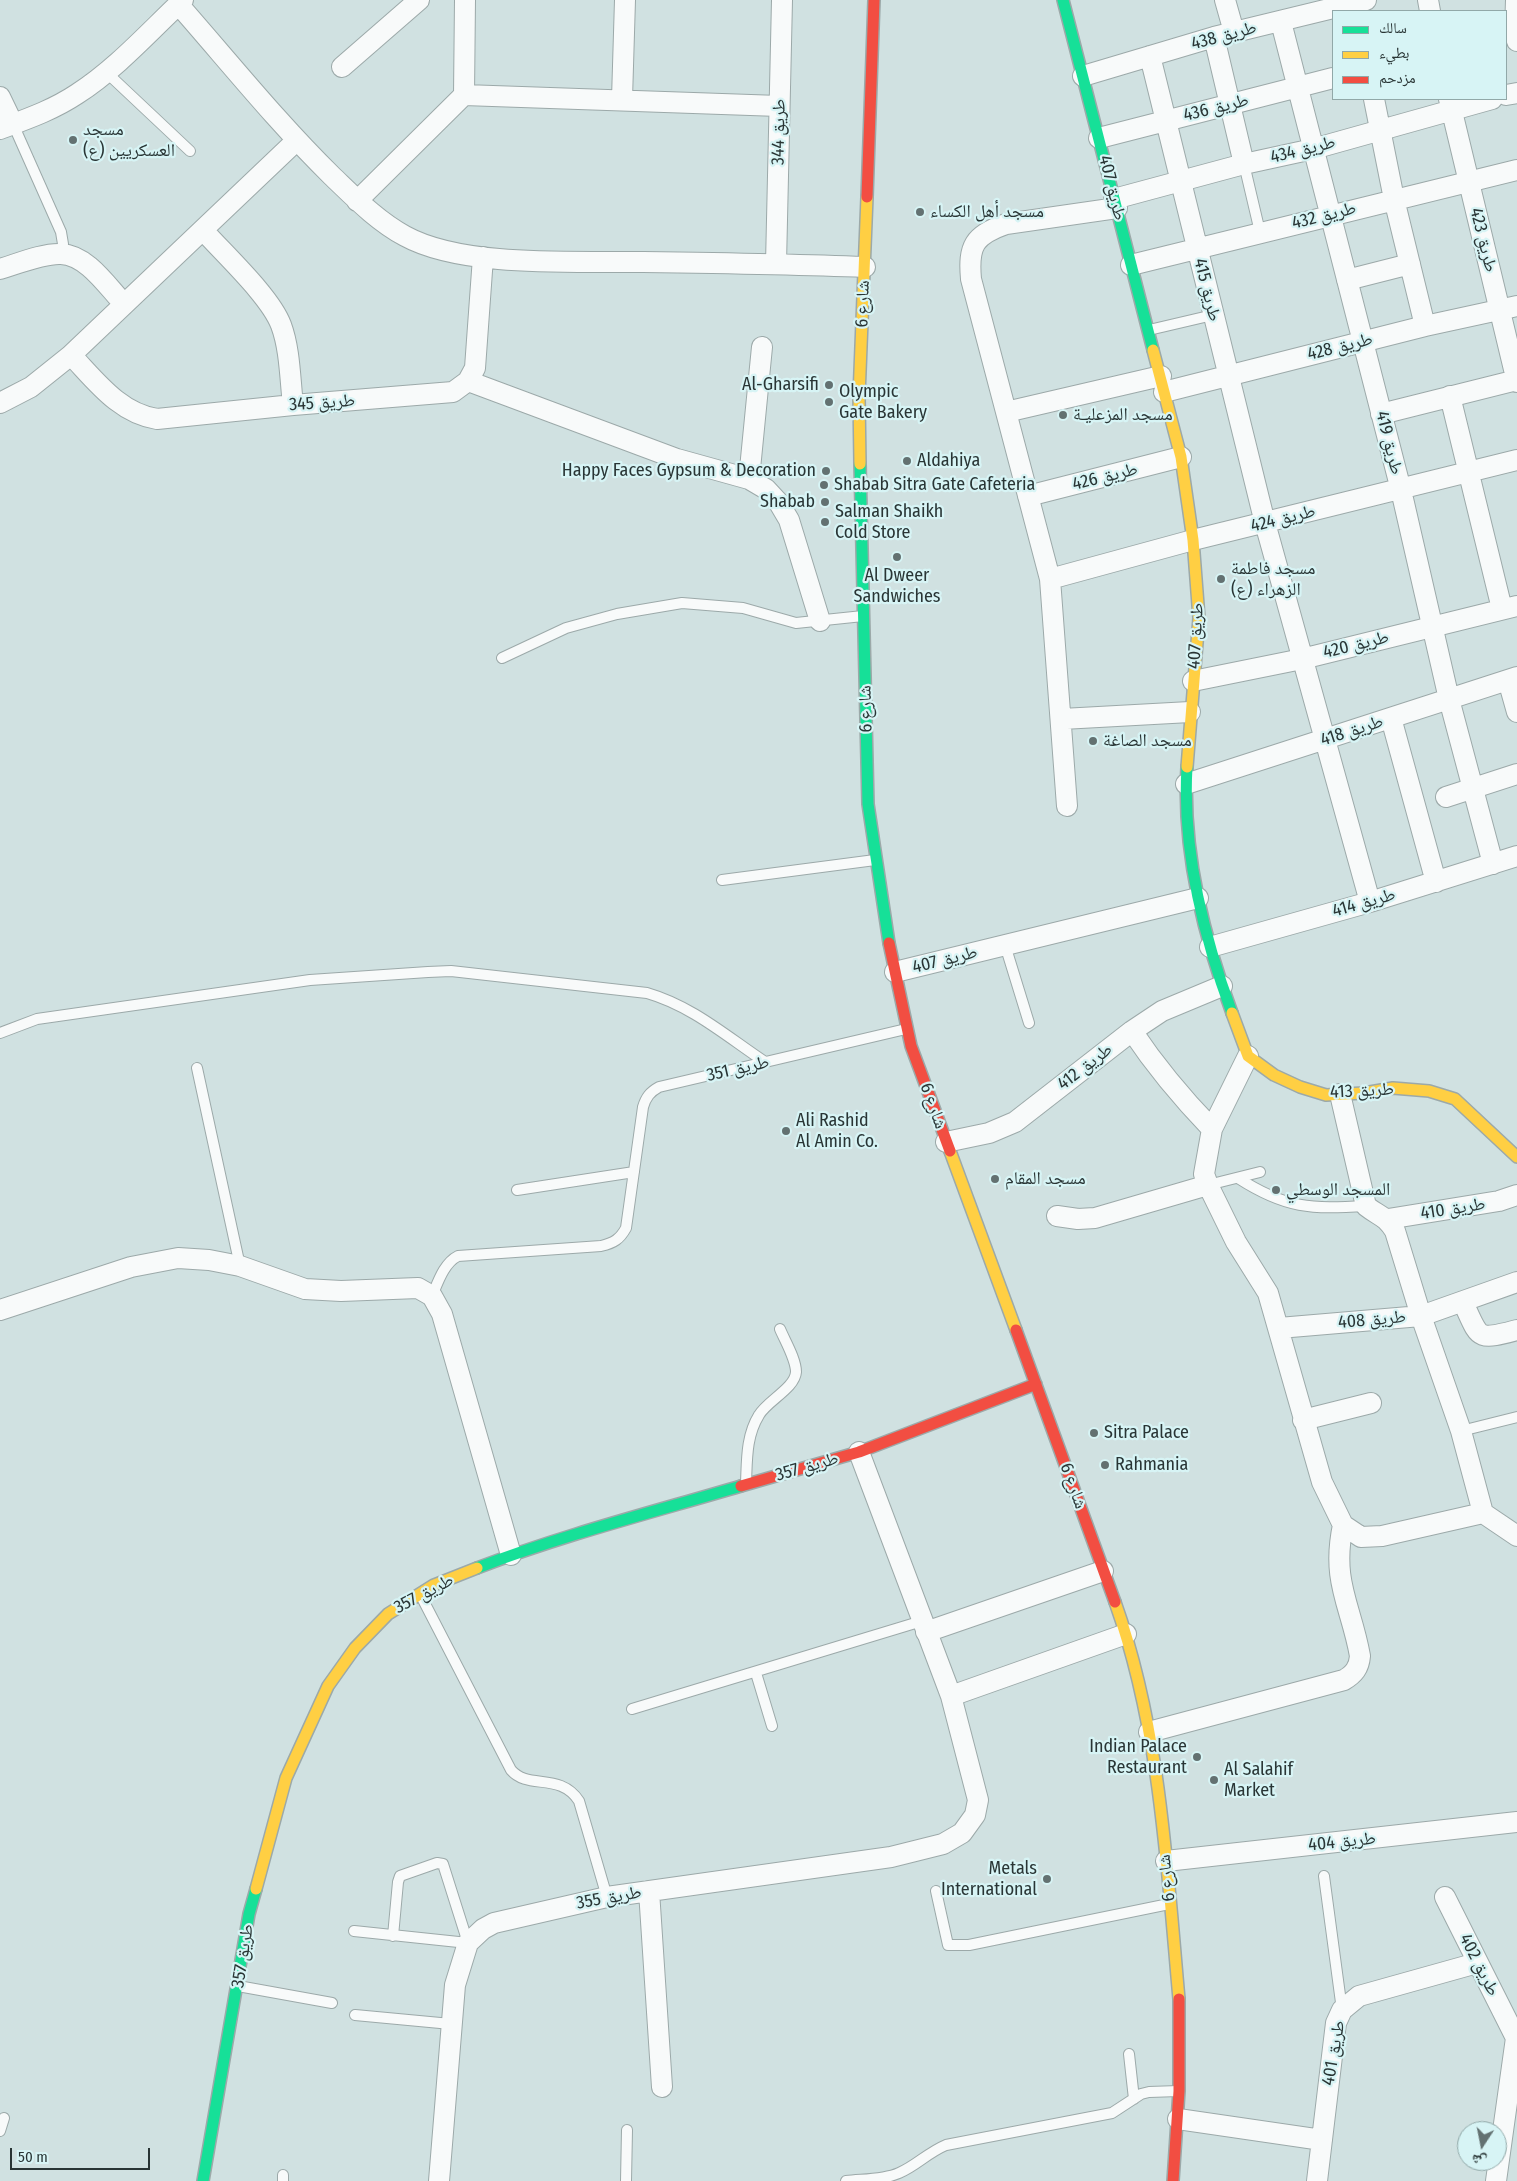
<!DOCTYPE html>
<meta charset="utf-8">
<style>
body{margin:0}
#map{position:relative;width:1517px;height:2181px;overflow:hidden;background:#d0e1e1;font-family:"Fira Sans Condensed","Noto Naskh Arabic",sans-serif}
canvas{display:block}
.legend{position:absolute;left:1332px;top:10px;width:175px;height:90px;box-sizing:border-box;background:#d7f4f5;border:1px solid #91a8a8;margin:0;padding:6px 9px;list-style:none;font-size:15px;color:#293535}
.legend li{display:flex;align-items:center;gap:10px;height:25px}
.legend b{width:25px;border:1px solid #91a8a8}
.north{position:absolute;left:1457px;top:2121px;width:50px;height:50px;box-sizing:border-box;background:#d7f4f5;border:1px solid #91a8a8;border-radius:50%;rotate:191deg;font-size:14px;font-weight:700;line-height:20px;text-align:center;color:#293535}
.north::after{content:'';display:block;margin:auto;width:18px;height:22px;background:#637171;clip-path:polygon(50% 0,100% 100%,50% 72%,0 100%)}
.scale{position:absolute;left:10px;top:2148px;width:140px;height:22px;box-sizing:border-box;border:2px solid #293535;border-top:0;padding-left:6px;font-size:15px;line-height:18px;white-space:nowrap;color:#293535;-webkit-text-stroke:4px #d7f4f5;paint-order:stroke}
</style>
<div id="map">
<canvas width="1517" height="2181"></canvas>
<ul class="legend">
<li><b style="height:6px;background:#16e098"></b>سالك</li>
<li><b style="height:6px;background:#ffcf43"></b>بطيء</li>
<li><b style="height:6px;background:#f24e42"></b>مزدحم</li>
</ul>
<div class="north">ش</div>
<div class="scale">50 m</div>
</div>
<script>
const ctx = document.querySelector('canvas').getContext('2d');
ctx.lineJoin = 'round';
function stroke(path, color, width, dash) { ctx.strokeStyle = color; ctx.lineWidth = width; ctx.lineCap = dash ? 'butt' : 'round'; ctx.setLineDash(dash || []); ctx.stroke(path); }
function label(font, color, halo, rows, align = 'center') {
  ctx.font = font + ' "Fira Sans Condensed","Noto Naskh Arabic",sans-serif'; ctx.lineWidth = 4.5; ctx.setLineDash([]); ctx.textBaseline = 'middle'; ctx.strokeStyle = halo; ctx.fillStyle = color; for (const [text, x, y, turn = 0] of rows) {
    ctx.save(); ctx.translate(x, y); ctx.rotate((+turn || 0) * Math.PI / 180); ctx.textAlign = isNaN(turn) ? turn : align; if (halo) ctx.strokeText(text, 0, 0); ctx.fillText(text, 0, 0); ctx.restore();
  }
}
const lane = new Path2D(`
 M 106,72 L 190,151
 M 13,124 L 61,232 L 63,244 L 61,254
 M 1244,164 L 1260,232
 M 1149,330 L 1213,315
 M 502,658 L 566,628 L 617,614 L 682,603 L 743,608 L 796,623 L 863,616
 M 722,880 L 875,860
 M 1005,945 L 1029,1023
 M 0,1033 L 37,1019 L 310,980 L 428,972 L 451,971 L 647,993 C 692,1006 726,1036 765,1062
 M 197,1068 L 240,1266
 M 1238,1178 C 1286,1209 1311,1209 1366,1206
 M 1208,1185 L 1260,1172
 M 517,1190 L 634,1172
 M 432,1296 C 438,1282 444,1263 458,1256 L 601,1246 C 614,1243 620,1239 626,1228 L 643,1107 C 646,1097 650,1092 659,1087 L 906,1029
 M 1461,1431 L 1517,1417
 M 746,1483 C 747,1460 746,1436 759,1415 C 767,1401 795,1388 796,1372 C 796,1359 785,1341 780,1329
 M 420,1594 L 511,1770 C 528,1790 560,1772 579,1801 L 607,1897
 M 756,1673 L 772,1726
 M 632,1709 L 922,1621
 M 1324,1876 L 1342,2010
 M 936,1891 L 948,1945 L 969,1945 L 1169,1904
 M 354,1931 L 468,1943 L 443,1864 L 437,1863 L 400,1876 L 398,1882 L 393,1936
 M 238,1986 L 332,2003
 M 355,2015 L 451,2024
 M 1129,2054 L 1134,2099
 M 0,2131 L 4,2118
 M 283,2181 L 283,2175
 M 626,2181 L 627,2130
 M 846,2181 C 863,2179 883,2180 899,2173 C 916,2166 927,2153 946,2145 L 1112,2113 L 1141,2094 L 1149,2092 L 1179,2091`);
const street = new Path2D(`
 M 1225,0 L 1234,32
 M 1428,0 L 1430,11
 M 1516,0 L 1515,32 L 1517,41
 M 178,4 C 229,62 277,122 332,176 C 354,197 377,221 405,236 C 463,268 576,261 643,262 C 717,263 791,264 865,267
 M 1281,22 L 1401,490 L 1449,699 L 1493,864
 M 1214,37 L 1244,164
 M 1150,56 L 1265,523 L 1370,902
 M 342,67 L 419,0
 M 1083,76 L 1214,37 L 1366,0
 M 464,95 L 779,106
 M 1506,95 L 1517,93
 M 0,97 L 13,124
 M 622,99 L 625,0
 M 1374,99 L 1394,199 L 1425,326
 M 1449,99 L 1517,382
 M 0,129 C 27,119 53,110 77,94 C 116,69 149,32 183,0
 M 1099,138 L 1333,78
 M 1114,199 L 1244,164 L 1313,149 L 1492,99
 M 357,201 L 464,95 L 465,0
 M 203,230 C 224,254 270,296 281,325 C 290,349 290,379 293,405
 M 776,264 L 782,0
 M 1131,265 L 1517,170
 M 0,269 C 17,264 43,253 61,254 C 87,255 107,286 124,304
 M 1347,280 L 1410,264
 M 71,355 C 96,381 119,413 157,419 L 293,405 L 453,392 L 468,381 L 475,368 L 483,257
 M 468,381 L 677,459 L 749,479 L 766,489 L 779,503 L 789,520 L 820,621
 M 1164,392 L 1425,326 L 1517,306
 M 1450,396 L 1502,609
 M 0,403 L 31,387 L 71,355 L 296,141
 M 1006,412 L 1161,376
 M 1381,414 L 1517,380
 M 749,479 L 762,347
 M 1028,496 L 1181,457
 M 1050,579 L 1193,540 L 1517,460
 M 1508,680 L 1517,712
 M 1193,681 L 1302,659 L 1517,606
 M 1391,718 L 1436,882
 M 1062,719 L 1190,712
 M 1186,784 L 1517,677
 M 1446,797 L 1517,774
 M 1067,806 L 1050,579 L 971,279 C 968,246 974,235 1006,224 L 1117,208
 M 1210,947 L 1370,902 L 1517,856
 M 895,972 L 1198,898
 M 1132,1031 C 1156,1067 1182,1098 1212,1129
 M 1248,1056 L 1212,1129 L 1204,1174 L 1208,1185 L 1236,1242 L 1268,1293 L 1322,1482 L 1343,1525 L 1361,1537 L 1382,1536 L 1483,1513
 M 1340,1094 L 1366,1206 C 1380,1217 1385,1215 1395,1231 L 1421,1316 L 1461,1431 L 1483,1513
 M 946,1142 L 989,1133 L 1015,1122 L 1132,1031 L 1162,1011 L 1222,986
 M 1057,1216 L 1078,1219 L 1095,1218 L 1208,1185
 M 1388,1219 L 1499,1201 L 1517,1195
 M 1463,1302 C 1480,1339 1476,1341 1517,1330
 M 0,1310 L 131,1267 L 178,1258 L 209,1260 L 240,1266 L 305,1289 L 341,1291 L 418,1288 L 432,1296 L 442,1314 L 511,1555
 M 1279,1328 L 1421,1316 L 1517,1282
 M 1303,1420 L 1371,1403
 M 1483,1513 L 1517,1536
 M 926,1632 L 1103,1571
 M 951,1696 L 1126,1634
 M 1149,1732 L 1344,1680 C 1354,1674 1359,1668 1360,1656 C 1351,1605 1331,1582 1343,1525
 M 1166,1861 L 1517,1822
 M 649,1891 L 662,2087
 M 1445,1897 L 1516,2038 L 1496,2181
 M 1178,2119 L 1322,2140
 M 439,2181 L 455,1985 L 468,1943 L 483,1929 L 494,1923 L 607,1897 L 891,1857 L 943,1844 L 962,1833 L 975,1815 L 978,1800 L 951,1696 L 859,1452
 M 1317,2181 L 1336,2023 L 1342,2010 L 1359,1996 L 1477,1963`);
const fast = new Path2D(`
 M 1063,0 L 1153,350
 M 860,464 L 868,804 L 889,943
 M 1187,767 C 1182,851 1203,935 1232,1013
 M 477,1568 C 563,1535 653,1512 741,1486
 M 203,2181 L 249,1914 L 256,1889`);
const slow = new Path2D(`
 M 1153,350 L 1181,457 L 1193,540 L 1199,618 L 1187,767
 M 860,464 L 859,396 L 867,197
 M 1232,1013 L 1248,1056 L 1274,1075 L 1300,1087 L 1326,1095 L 1364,1093 L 1393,1088 L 1429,1091 L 1455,1099 L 1517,1157
 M 950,1151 L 1016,1330
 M 1115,1602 C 1160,1728 1167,1867 1179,1999
 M 256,1889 L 286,1778 L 328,1686 L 355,1648 L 388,1614 L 434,1585 L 477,1568`);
const jam = new Path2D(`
 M 867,197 L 874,0
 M 889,943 L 911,1046 L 950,1151
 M 1016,1330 L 1115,1602
 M 741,1486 L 859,1452 L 1036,1384
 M 1173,2181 L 1179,2091 L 1179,1999`);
const markers = [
 [73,140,5,"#637171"],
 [920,212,5,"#637171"],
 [829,385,5,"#637171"],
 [829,402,5,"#637171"],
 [1063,415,5,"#637171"],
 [907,461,5,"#637171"],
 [826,471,5,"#637171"],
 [824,485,5,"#637171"],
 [825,502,5,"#637171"],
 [825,522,5,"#637171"],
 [897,557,5,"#637171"],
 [1221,579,5,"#637171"],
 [1093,741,5,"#637171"],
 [786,1131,5,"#637171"],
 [995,1179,5,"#637171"],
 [1276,1190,5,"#637171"],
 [1094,1433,5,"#637171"],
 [1105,1465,5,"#637171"],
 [1197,1757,5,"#637171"],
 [1214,1780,5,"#637171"],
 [1047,1879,5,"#637171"]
];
const streetNames = [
 ["طريق 438",1224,36,-15],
 ["طريق 436",1216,108,-14],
 ["طريق 344",779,132,-89],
 ["طريق 434",1303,150,-14],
 ["طريق 407",1112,188,76],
 ["طريق 432",1324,216,-14],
 ["طريق 423",1483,240,76],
 ["طريق 415",1207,290,76],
 ["شارع 6",863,304,-88],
 ["طريق 428",1340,347,-14],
 ["طريق 345",322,403,-4],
 ["طريق 419",1389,443,76],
 ["طريق 426",1105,477,-14],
 ["طريق 424",1283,519,-14],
 ["طريق 407",1196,636,-87],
 ["طريق 420",1356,645,-14],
 ["شارع 6",866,709,-91],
 ["طريق 418",1352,731,-18],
 ["طريق 414",1364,903,-16],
 ["طريق 407",945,960,-14],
 ["طريق 412",1085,1067,-38],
 ["طريق 351",738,1069,-13],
 ["طريق 413",1362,1091,-3],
 ["شارع 6",933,1106,70],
 ["طريق 410",1453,1209,-9],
 ["طريق 408",1372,1320,-5],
 ["طريق 357",807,1467,-16],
 ["شارع 6",1073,1486,70],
 ["طريق 357",424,1594,-28],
 ["طريق 404",1342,1842,-6],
 ["شارع 6",1167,1878,-96],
 ["طريق 355",609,1898,-10],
 ["طريق 357",243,1956,-81],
 ["طريق 402",1479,1965,63],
 ["طريق 401",1334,2053,-80]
];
const poiNames = [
 ["مسجد",83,130],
 ["العسكريين (ع)",83,151],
 ["مسجد أهل الكساء",930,212],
 ["Al-Gharsifi",819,385,"right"],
 ["Olympic",839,392],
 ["Gate Bakery",839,413],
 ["مسجد المزعليـة",1073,415],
 ["Aldahiya",917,461],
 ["Happy Faces Gypsum & Decoration",816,471,"right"],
 ["Shabab Sitra Gate Cafeteria",834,485],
 ["Shabab",815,502,"right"],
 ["Salman Shaikh",835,512],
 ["Cold Store",835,533],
 ["مسجد فاطمة",1231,569],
 ["الزهراء (ع)",1231,590],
 ["Al Dweer",897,576,"center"],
 ["Sandwiches",897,597,"center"],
 ["مسجد الصاغة",1103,741],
 ["Ali Rashid",796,1121],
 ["Al Amin Co.",796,1142],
 ["مسجد المقام",1005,1179],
 ["المسجد الوسطي",1286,1190],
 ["Sitra Palace",1104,1433],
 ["Rahmania",1115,1465],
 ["Indian Palace",1187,1747,"right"],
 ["Restaurant",1187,1768,"right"],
 ["Al Salahif",1224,1770],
 ["Market",1224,1791],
 ["Metals",1037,1869,"right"],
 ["International",1037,1890,"right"]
];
stroke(lane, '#9ca9a9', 12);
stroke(street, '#9ca9a9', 22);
stroke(fast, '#9ca9a9', 14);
stroke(slow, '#9ca9a9', 14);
stroke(jam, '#9ca9a9', 14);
stroke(lane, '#f8fafa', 10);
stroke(street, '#f8fafa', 20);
stroke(fast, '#16e098', 11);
stroke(slow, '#ffcf43', 11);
stroke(jam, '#f24e42', 11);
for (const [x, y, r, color] of markers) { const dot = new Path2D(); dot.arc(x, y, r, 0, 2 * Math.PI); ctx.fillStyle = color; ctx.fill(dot); stroke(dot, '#d7f4f5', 2); }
label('18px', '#293535', '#d7f4f5', streetNames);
label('18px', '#293535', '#d7f4f5', poiNames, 'left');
</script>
